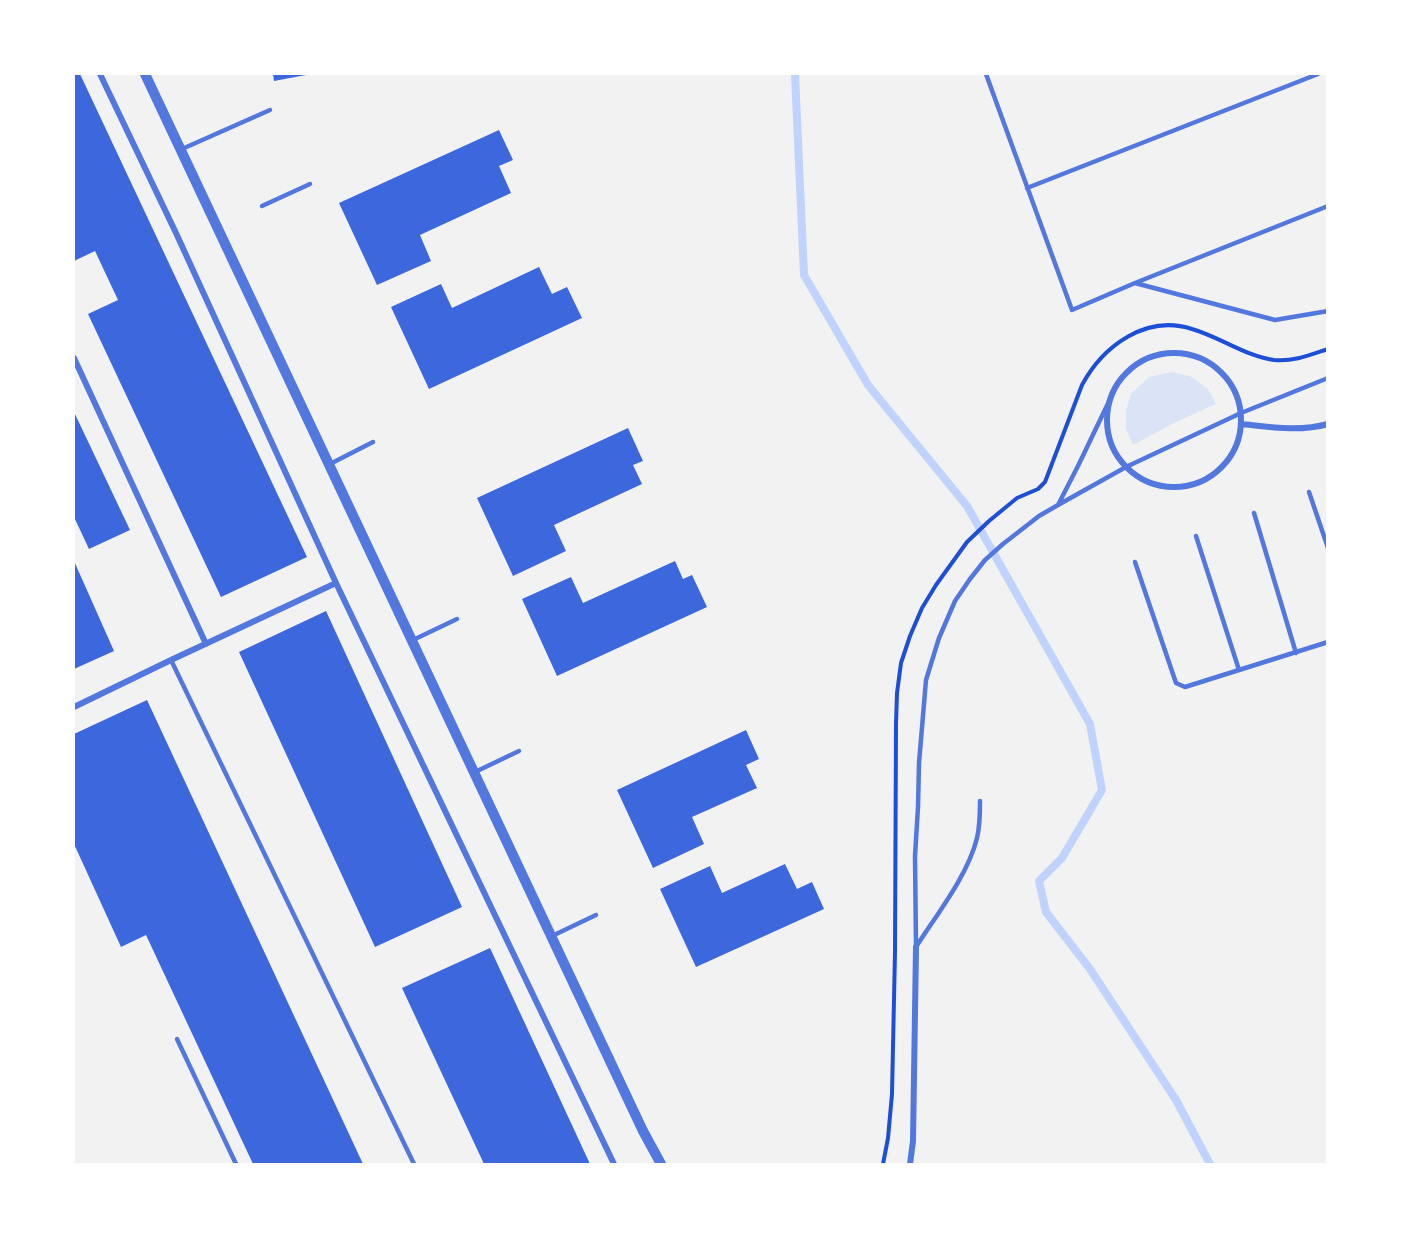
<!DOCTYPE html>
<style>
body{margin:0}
#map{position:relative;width:1401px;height:1238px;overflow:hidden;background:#f2f2f2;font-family:"Sofia Sans Condensed",sans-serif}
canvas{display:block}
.frame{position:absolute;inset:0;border:75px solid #fff;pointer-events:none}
</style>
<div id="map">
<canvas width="1401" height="1238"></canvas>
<div class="frame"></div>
</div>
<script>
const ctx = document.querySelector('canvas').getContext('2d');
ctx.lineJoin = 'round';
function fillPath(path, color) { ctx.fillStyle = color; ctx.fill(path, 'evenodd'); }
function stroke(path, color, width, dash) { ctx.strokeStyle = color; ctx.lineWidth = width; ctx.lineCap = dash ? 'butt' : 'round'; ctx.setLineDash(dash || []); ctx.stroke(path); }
const green = new Path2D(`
 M 1171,372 L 1190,376 L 1208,389 L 1216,404 L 1174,423 L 1133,445 L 1126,429 L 1126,410 L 1131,394 L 1149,377 Z`);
const stream = new Path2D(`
 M 795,74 L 804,275 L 868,385 L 967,506 L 1090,724 L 1102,790 L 1062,858 L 1039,881 L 1046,912 L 1090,969 L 1176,1100 L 1210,1164`);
const building = new Path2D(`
 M 74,74 L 80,74 L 307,557 L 221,597 L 88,314 L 118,300 L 95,251 L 74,261 Z
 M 273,74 L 306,74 L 306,75 L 274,81 Z
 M 499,130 L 513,160 L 499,166 L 511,193 L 420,235 L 431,261 L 377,285 L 339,203 Z
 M 539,267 L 552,294 L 567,287 L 582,318 L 429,389 L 391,307 L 441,284 L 452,308 Z
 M 74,412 L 130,530 L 89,549 L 74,517 Z
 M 628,428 L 643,461 L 633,465 L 642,484 L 554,525 L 566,551 L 513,576 L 477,498 Z
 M 74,561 L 114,651 L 74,669 Z
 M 675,561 L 683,579 L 692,575 L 707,607 L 557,676 L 522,599 L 571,577 L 583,603 Z
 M 326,611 L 462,907 L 375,947 L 239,652 Z
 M 147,700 L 363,1164 L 253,1164 L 146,935 L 121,947 L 74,844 L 74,734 Z
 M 746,730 L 759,759 L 746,765 L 757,788 L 692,817 L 704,844 L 653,868 L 617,790 Z
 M 785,864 L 797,889 L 812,882 L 824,909 L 696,967 L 660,889 L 710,866 L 722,893 Z
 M 490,948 L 590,1164 L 484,1164 L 402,988 Z`);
const path = new Path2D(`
 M 883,1164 L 888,1138 L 892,1094 L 895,952 L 896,724 L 897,693 L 901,663 L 910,636 L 922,608 L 936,585 L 967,542 L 989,521 L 1017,498 L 1038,489 L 1045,482 L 1082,385 C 1103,346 1146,314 1192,329 C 1220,337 1245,356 1274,360 C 1293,362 1310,355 1328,349`);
const service = new Path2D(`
 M 986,74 L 1072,310 L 1135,283 L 1275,320 L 1328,311
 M 182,149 L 270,110
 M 1027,188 L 1318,74
 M 262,206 L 310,184
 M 1135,283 L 1328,206
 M 330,464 L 373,442
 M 1309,492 L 1328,548
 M 1058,505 L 1078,466 L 1113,393
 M 1254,513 L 1296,653
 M 1196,536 L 1239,670
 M 1135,562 L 1176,683 L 1185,687 L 1328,642
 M 413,640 L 457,619
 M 171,660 L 414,1164
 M 475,772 L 519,751
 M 552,936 L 596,915
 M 916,947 L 915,856 L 918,807 L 919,763 L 926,680 L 939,638 L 955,601 L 970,579 L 985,560 L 1003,544 L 1039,516 L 1058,505 L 1126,467 L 1241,413 L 1328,378
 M 916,947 C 937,914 968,875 977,838 C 980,826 980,813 980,801
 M 177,1039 L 236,1164`);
const minor = new Path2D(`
 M 100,74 L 176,233 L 336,583
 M1107 420a67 67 0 1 1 134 0a67 67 0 1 1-134 0Z
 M 74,358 L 206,644
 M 1241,424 C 1270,427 1299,432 1328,424
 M 74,707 L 171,660 L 336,583 L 614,1164
 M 910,1164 L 913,1141 L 916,947`);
const tertiary = new Path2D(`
 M 145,74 L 643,1131 L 661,1164`);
fillPath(green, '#dbe4f7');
stroke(stream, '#bfd3fe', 8);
fillPath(building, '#3d67dc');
stroke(path, '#1d4ed8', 4);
stroke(service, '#5277de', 4.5);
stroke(minor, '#5277de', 6);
stroke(tertiary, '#5277de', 10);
</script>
